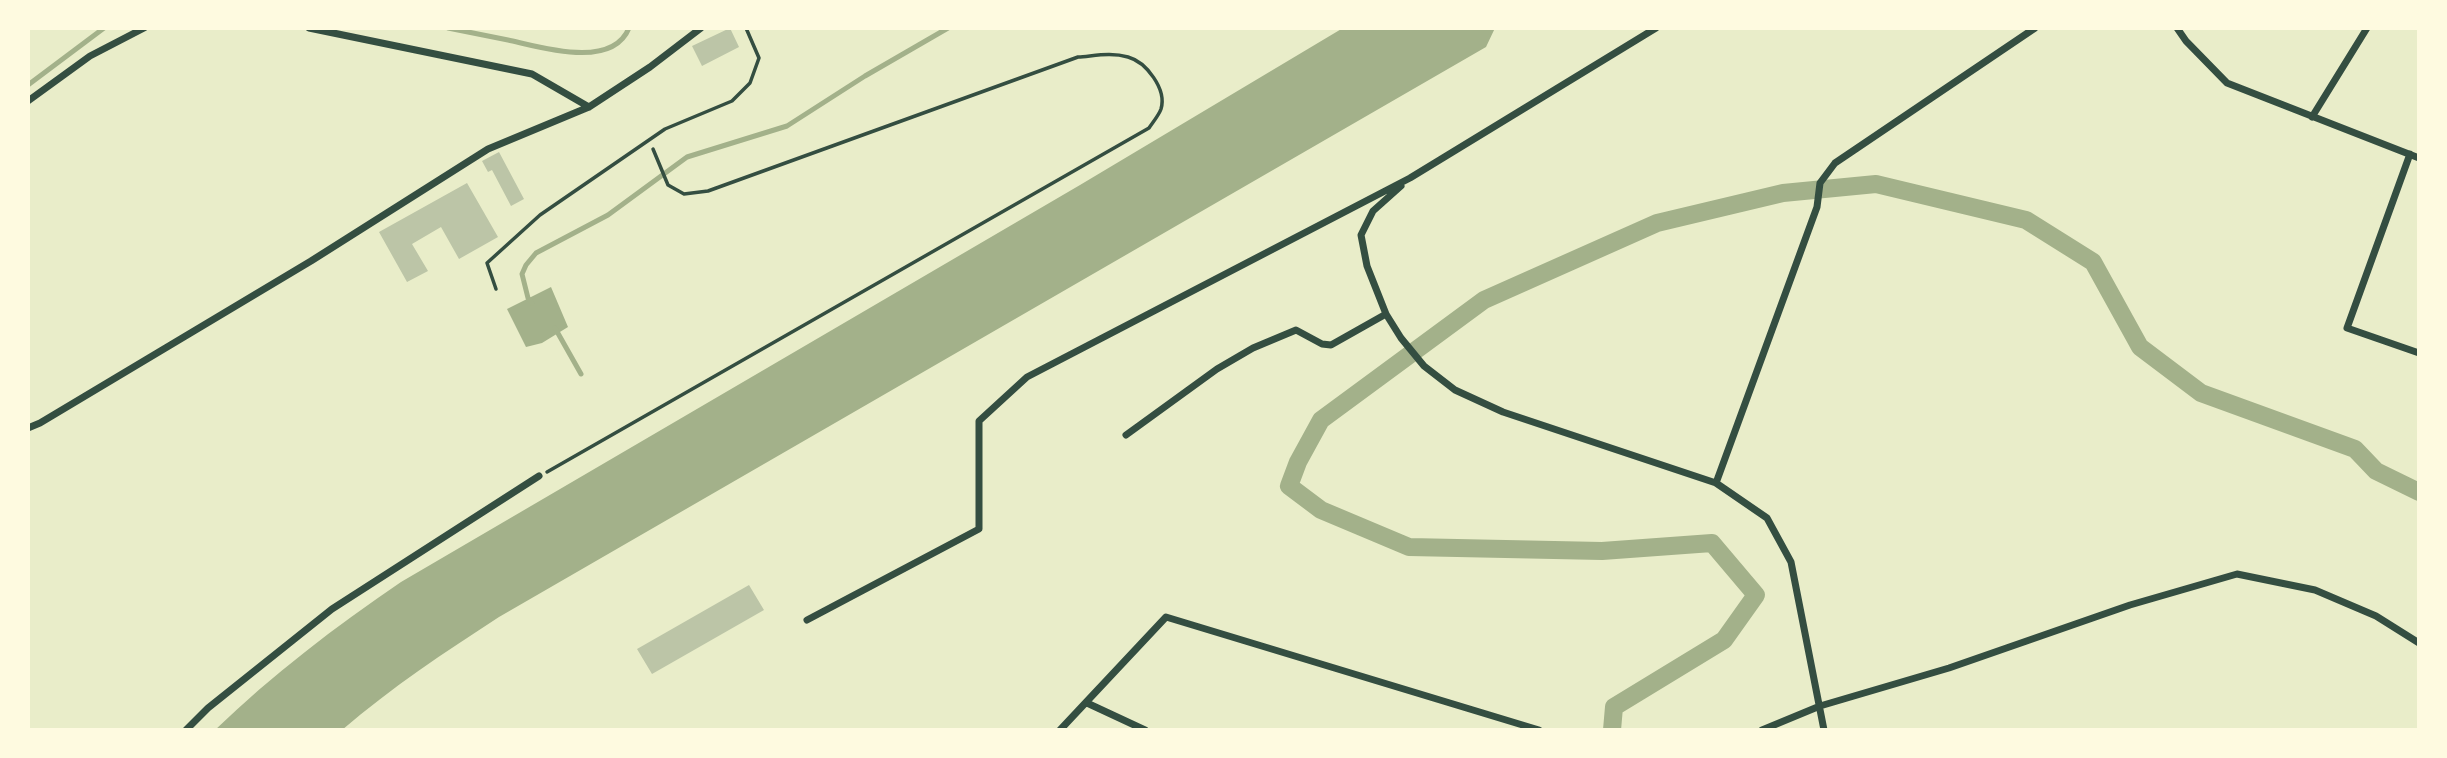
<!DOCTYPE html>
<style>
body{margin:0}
#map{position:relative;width:2447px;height:758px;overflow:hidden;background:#e9edc9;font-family:"Playfair Display",serif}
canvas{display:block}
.frame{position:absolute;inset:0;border:30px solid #fefae0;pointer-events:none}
</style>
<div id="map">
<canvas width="2447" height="758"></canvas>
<div class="frame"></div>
</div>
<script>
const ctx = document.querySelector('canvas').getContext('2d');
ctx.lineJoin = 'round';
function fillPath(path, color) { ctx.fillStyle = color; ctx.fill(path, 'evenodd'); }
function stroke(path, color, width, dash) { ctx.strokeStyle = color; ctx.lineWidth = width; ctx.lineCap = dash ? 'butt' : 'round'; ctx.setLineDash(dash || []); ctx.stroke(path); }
const water = new Path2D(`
 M 1343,28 L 1495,28 L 1486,47 L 499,617 C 445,652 392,687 342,730 L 215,730 C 273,674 335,627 401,582 L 1080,185 Z
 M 551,287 L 568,327 L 542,343 L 526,347 L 507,309 Z`);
const stream = new Path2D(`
 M 448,28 C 468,32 488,36 508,40 C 540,47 612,70 629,28
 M 28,85 L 104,28
 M 532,303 L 528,298 L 522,274 L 526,265 L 536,253 L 608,215 L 687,157 L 787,126 L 865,76 L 948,28
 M 555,328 L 581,374`);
const canal = new Path2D(`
 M 1612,730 L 1614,707 L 1724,640 L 1756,595 L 1712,543 L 1602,551 L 1409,547 L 1321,510 L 1289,486 L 1298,462 L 1321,420 L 1484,300 L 1657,223 L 1783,193 L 1876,184 L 2026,220 L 2093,262 L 2140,347 L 2201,393 L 2355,449 L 2376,471 L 2419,492`);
const building = new Path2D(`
 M 730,28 L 739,47 L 702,66 L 692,46 Z
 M 499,152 L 524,199 L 511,206 L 492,170 L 488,172 L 482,161 Z
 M 467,183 L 498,237 L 459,259 L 441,227 L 412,244 L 428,271 L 407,282 L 379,232 Z
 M 749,585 L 764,610 L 652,674 L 637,649 Z`);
const path = new Path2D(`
 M 547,472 L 1149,128 C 1153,122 1159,115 1161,109 C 1167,89 1146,62 1128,57 C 1111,52 1094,56 1078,57 L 708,191 L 684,194 L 668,185 L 653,149`);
const service = new Path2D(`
 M 496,289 L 487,263 L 540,215 L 665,129 L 732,101 L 750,83 L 759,58 L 746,28`);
const minor = new Path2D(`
 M 309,28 L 532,74 L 589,107
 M 2177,28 L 2186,41 L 2227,83 L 2419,158
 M 28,101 L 90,56 L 144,28
 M 2312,117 L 2367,28
 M 2410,154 L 2347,328 L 2419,353
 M 1401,186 L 1373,211 L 1361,235 L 1367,266 L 1386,314 L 1401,338 L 1424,366 L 1455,390 L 1503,412 L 1716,483 L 1767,518 L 1791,562 L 1824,730
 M 28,428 L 40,423 L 311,261 L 488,149 L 589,107 L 650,67 L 701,28
 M 1126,435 L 1217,369 L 1253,348 L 1296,330 L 1322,344 L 1331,345 L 1386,314
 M 1716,483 L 1817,207 L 1820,183 L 1835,163 L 2035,28
 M 807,620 L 979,529 L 979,421 L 1027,377 L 1410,178 L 1656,28
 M 1087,703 L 1145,730
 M 186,730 L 208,708 L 332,609 L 539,476
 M 1060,730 L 1166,617 L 1539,730
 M 1762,730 L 1820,706 L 1949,668 L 2130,605 L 2237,574 L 2315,590 L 2376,616 L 2419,643`);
fillPath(water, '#a3b18a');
stroke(stream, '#a3b18a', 5);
stroke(canal, '#a3b18a', 18);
fillPath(building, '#bcc5a7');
stroke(path, '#344e41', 3.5);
stroke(service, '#344e41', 3.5);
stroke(minor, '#344e41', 7);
</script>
